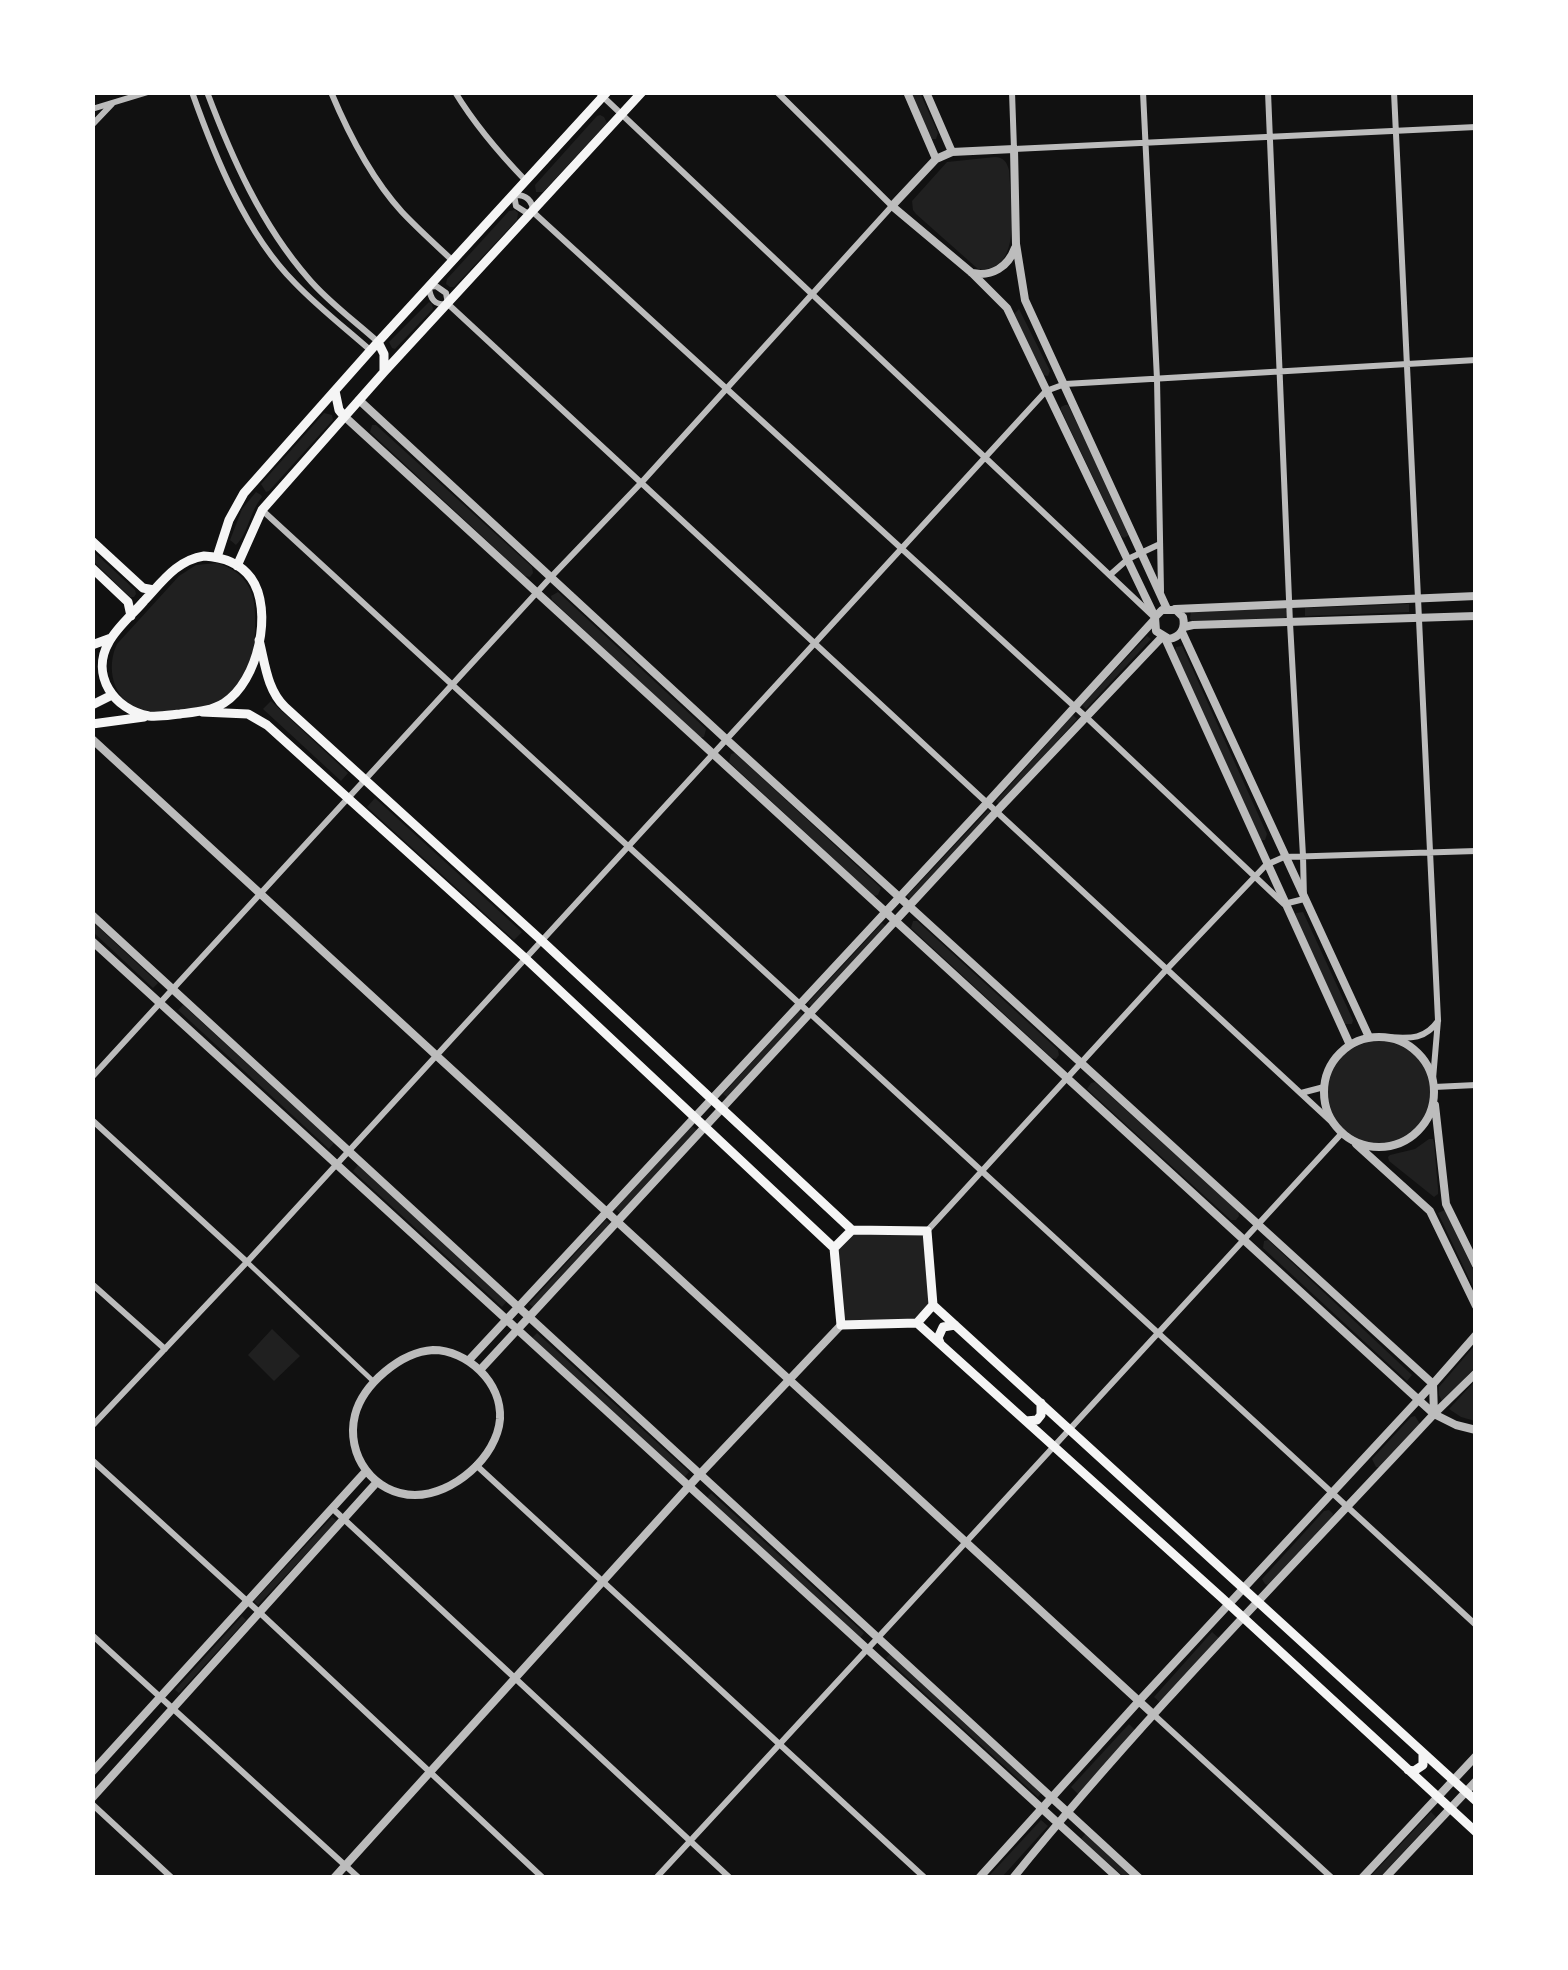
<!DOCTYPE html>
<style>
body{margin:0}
#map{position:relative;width:1568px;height:1970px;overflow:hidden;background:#111;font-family:"Source Sans 3",sans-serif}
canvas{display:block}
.frame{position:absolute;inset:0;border:95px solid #fff;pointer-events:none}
</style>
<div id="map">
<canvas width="1568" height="1970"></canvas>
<div class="frame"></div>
</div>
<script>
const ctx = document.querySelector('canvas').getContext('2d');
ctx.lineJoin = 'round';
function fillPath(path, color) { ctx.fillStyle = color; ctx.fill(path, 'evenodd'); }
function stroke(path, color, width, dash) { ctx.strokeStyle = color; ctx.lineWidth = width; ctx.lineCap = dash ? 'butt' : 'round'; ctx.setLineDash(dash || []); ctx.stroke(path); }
const green = new Path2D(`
 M 911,93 L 920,93 L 938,133 L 936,139 L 932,139 L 930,136 Z
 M 600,115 L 604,117 L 607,123 L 543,192 L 536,192 L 535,185 L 597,116 Z
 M 995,157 C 1003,157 1007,162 1009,170 C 1010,199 1025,274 978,269 L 916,214 L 913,210 L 912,201 L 947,162 Z
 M 515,210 L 518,213 L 517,220 L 454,287 L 450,287 L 446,284 L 447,279 L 509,211 Z
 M 429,302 L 432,304 L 433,309 L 395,349 L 392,348 L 389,342 Z
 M 1019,309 L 1050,371 L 1048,376 L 1042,375 L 1014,314 Z
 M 1065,405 L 1068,405 L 1130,533 L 1129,535 L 1124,538 L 1121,536 L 1061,410 L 1061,407 Z
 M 324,413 L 332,415 L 333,420 L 269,491 L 266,492 L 261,484 Z
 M 372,425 L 376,425 L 532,567 L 533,573 L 530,577 L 525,576 L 370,432 Z
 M 256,492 L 261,495 L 262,497 C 250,511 248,534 236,545 L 230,540 L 242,509 Z
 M 93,551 L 135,590 L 136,594 L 134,597 L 130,597 L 93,561 Z
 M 217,563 C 243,571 255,588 255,615 C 256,642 253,676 230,694 C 213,709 161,716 140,709 C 112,700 106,667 117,644 L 179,576 L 196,565 Z
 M 558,592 L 706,729 L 704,737 L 699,737 L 552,600 L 551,596 Z
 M 1409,604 L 1409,612 L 1305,616 L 1305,608 Z
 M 1284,608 L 1287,611 L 1287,616 L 1284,618 L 1192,621 L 1190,619 L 1191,611 Z
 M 1147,636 L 1151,639 L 1086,709 L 1082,705 Z
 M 1182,646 L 1267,834 L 1265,840 L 1261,840 L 1175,652 L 1176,647 Z
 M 271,701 L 348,773 L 341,781 L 263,709 Z
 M 1073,715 L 1077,719 L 1000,805 L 996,801 Z
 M 735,753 L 881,888 L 878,895 L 874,896 L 729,762 L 731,754 Z
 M 375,798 L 522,932 L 514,940 L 367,807 Z
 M 988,810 L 992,813 L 911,900 L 907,896 Z
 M 1303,912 L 1353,1020 L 1352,1024 L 1345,1024 L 1295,918 L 1296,913 Z
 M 913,921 L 917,921 L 1058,1050 L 1059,1055 L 1056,1059 L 1052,1058 L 911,928 Z
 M 93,922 L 158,983 L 153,988 L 93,932 Z
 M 882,923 L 887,927 L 812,1007 L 808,1003 Z
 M 183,1005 L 334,1143 L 329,1149 L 178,1010 Z
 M 799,1011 L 804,1016 L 728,1098 L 723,1094 Z
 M1328 1092a51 51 0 1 1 102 0a51 51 0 1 1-102 0Z
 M 1095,1082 L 1238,1211 L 1239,1216 L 1236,1220 L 1231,1220 L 1087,1089 L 1091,1083 Z
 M 692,1126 L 698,1131 L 621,1214 L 615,1209 Z
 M 1429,1139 L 1433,1139 L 1434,1142 L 1438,1189 L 1438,1194 L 1434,1197 L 1389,1161 L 1388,1157 L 1390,1155 L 1415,1149 Z
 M 358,1165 L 507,1301 L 502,1307 L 353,1171 Z
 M 1445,1210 L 1475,1273 L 1475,1291 L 1438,1213 Z
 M 606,1220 L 612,1226 L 535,1309 L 529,1304 Z
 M 852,1230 L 927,1231 L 933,1305 L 917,1323 L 841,1325 L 834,1248 Z
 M 1268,1240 L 1412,1375 L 1407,1381 L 1263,1248 L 1264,1241 Z
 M 272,1329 L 300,1356 L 274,1381 L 248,1355 Z
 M 537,1333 L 689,1472 L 683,1479 L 531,1339 Z
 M 1475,1345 L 1475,1367 L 1443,1403 L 1439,1395 L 1439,1387 Z
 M 1475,1381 L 1475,1421 L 1461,1417 L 1449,1409 Z
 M 1415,1416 L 1420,1424 L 1380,1467 L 1376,1467 L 1372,1459 L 1411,1417 Z
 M 711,1493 L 864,1633 L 859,1639 L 706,1499 Z
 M 1329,1510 L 1333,1514 L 1332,1518 L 1270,1586 L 1265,1584 L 1262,1579 L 1324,1511 Z
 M 332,1517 L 337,1521 L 258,1605 L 254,1601 Z
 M 242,1616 L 246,1620 L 179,1693 L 175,1690 Z
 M 1212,1632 L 1221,1640 L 1163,1705 L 1154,1697 Z
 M 891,1653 L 1042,1792 L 1038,1797 L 886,1658 Z
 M 1129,1724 L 1137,1732 L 1079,1795 L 1071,1787 Z
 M 1431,1812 L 1436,1817 L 1380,1877 L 1370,1877 Z
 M 1041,1820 L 1048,1826 L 1002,1877 L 988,1877 Z
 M 1086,1833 L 1134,1877 L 1124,1877 L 1081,1839 Z`);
const pedestrian = new Path2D(`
 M 247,1262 L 373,1381`);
const minor = new Path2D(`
 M 192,92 C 215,157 246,234 295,283 C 318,307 345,328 370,350
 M 207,92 C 232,158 261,224 308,278 C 328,302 355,321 378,342
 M 331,92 C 349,135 371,178 402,212 C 418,229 436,245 453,261
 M 455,92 C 475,125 499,153 526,181
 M 598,92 L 1154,617
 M 1012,92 L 1014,149 L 1476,127
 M 1143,92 L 1157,379 L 1161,591
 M 1394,92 L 1438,1020 L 1433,1079
 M 92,109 L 148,92
 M 92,125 L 112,104
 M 514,195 C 526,194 533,201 533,212 L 1086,717 L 1284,904 L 1304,899 L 1303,856 L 1290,623 L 1268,92
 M 514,195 L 516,206 L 527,213 L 532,212
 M 436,286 L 446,293 L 448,304 C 435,306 430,299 429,287 Z
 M 448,304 L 1335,1125
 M 262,510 L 1476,1625
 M 1111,574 L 1128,559 L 1160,544
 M 1386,1037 C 1408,1038 1424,1041 1438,1021
 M 92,1077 L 551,577 L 641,483 L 892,206 L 777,92
 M 1434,1087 L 1476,1085
 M 1301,1093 L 1324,1087
 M 92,1120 L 247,1262
 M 927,1231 L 1166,970 L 1266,865 L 1284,857 L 1476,851
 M 92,1284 L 165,1349
 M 92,1426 L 247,1262 L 1046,391 L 1065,384 L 1476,360
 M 92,1460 L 259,1612 L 543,1878
 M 476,1465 L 925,1878
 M 333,1509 L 730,1878
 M 92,1635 L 359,1878
 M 1154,1715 L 1332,1878
 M 92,1804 L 172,1878
 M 656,1878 C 886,1631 1113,1380 1342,1133`);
const tertiary = new Path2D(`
 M 907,92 L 936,159
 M 926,92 L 952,152
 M 972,273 C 992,277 1008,267 1015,248
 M 359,400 L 727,740 L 1433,1384
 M 344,416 L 1434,1414 L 1456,1425 L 1476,1430
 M 1175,609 L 1476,596
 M 1155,617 L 1162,610 L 1176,610 L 1183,617 C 1186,629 1180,637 1169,639 L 1156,631 L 1155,617 L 1007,308 L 972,273 L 892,206 L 936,159 L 952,152 L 1014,149 L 1016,244 L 1025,300 L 1167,609
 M 1184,627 L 1193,625 L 1476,616
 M 1182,632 L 1369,1037
 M 1165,638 L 1350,1045
 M 92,739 L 1154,1715
 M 92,915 L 1139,1878
 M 92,941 L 1118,1878
 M1324 1092a55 55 0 1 1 110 0a55 55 0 1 1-110 0Z
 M 1435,1105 L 1446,1204 L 1476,1265
 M 1356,1144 L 1430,1211 L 1476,1306
 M 433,1350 C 467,1350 502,1382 500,1419 C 497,1457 453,1495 415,1495 C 374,1495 345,1455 355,1415 C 363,1384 401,1352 433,1350 Z
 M 469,1360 L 987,803 L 1155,619
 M 480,1370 L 996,812 L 1162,637
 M 1433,1384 L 1434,1414
 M 92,1772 L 366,1471
 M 92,1798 L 377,1482
 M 334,1878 L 700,1474 L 841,1325
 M 979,1878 L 1139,1701 L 1433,1384 L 1476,1335
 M 1013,1878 C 1144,1716 1292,1567 1434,1414 L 1476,1373
 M 1362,1878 L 1476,1756
 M 1385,1878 L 1476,1781`);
const secondary = new Path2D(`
 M 378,342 L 384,354 L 384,372
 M 335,391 L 339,410 L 344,416
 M 92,541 L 143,588 L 154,590
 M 204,556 C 222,557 240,563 251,578 C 274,610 258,682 224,703 C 211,711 196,712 180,714 C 170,715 159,717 149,716 C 114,710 90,675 109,642 C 117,627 133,614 144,601 C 162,582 177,560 204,556 Z
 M 217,557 L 229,520 L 244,493 L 378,342 L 607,92
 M 237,566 L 262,510 L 384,372 L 642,92
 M 92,568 L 128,602 L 131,616
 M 259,640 C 265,663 267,690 285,707 L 541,940 L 852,1230
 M 92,645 L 111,638
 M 92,705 L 112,695
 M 202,712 L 248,714 L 267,725 L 525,958 L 834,1248
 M 92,724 L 144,717
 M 852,1230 L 927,1231 L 933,1305 L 917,1323 L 841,1325 L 834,1248 Z
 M 933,1305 L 1476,1801
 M 917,1323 L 1222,1598 L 1476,1832
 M 940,1343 L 938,1338 L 943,1327 L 955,1325
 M 1026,1421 L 1037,1420 L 1041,1415 L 1041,1403
 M 1408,1770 L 1414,1771 L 1423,1765 L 1423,1753`);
fillPath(green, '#202020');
stroke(pedestrian, '#bcbcbc', 5);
stroke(minor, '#bcbcbc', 6);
stroke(tertiary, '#bcbcbc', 8);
stroke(secondary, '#f5f5f5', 9);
</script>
